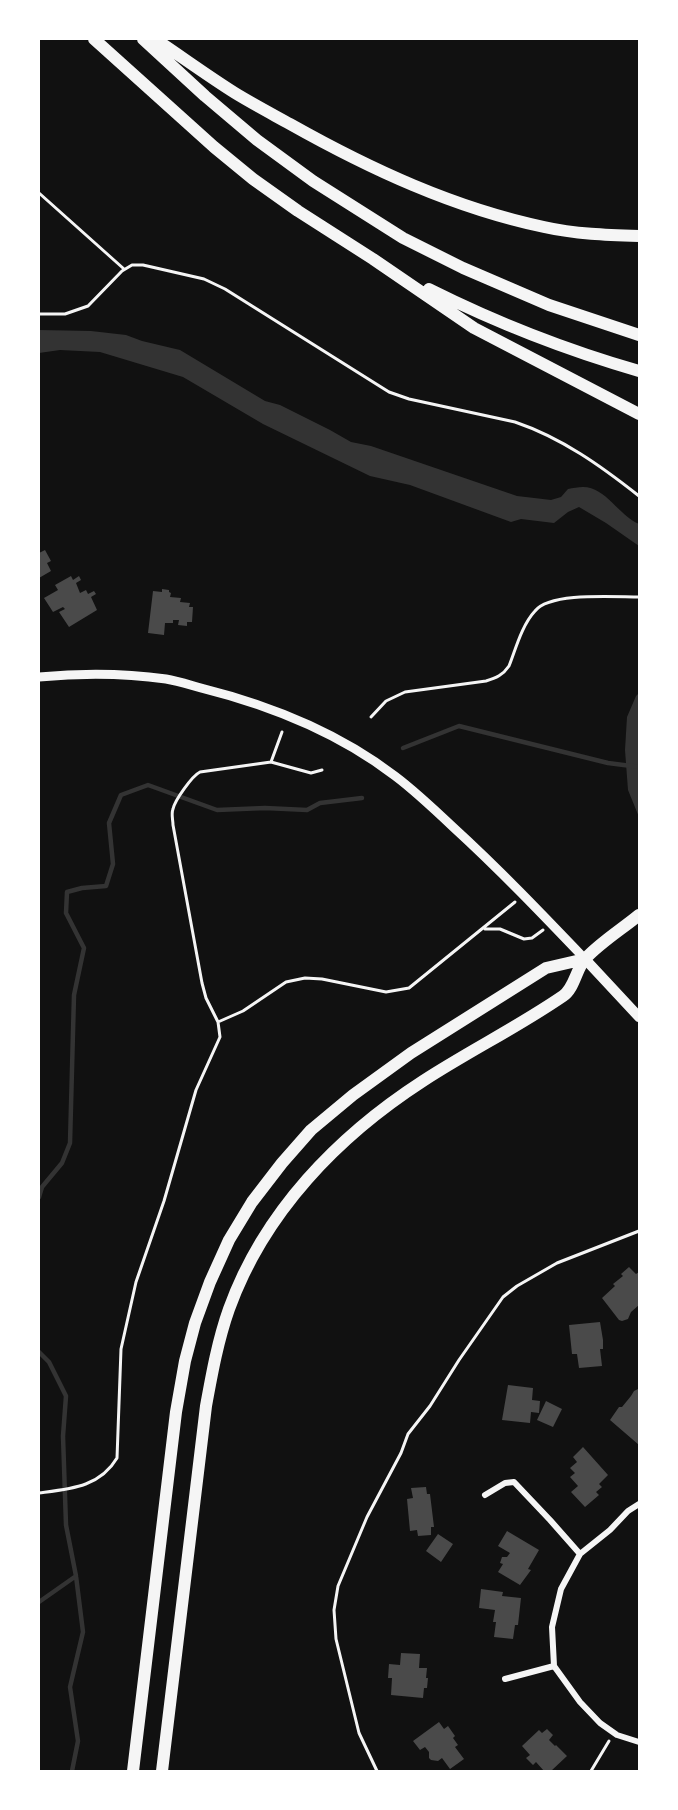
<!DOCTYPE html>
<style>
body{margin:0}
#map{position:relative;width:678px;height:1810px;overflow:hidden;background:#111;font-family:"Archivo Narrow",sans-serif}
canvas{display:block}
.frame{position:absolute;inset:0;border:40px solid #fff;pointer-events:none}
</style>
<div id="map">
<canvas width="678" height="1810"></canvas>
<div class="frame"></div>
</div>
<script>
const ctx = document.querySelector('canvas').getContext('2d');
ctx.lineJoin = 'round';
function fillPath(path, color) { ctx.fillStyle = color; ctx.fill(path, 'evenodd'); }
function stroke(path, color, width, dash) { ctx.strokeStyle = color; ctx.lineWidth = width; ctx.lineCap = dash ? 'butt' : 'round'; ctx.setLineDash(dash || []); ctx.stroke(path); }
const water = new Path2D(`
 M 39,330 L 91,331 L 126,335 L 142,341 L 180,350 L 265,401 L 280,405 L 330,430 L 351,442 L 371,446 L 517,496 L 551,500 L 561,497 L 568,489 C 573,488 578,487 583,487 C 606,487 619,516 639,524 L 639,546 L 606,523 L 579,507 L 568,512 L 554,523 L 521,519 L 511,522 L 410,485 L 370,476 L 263,424 L 183,377 L 100,352 L 60,350 L 39,353 Z
 M 639,693 L 639,817 L 628,790 L 625,750 L 627,717 L 636,696 Z`);
const stream = new Path2D(`
 M 403,748 L 459,726 L 608,763 L 639,767
 M 39,1197 L 42,1187 L 62,1163 L 70,1143 L 74,995 L 84,948 L 66,913 L 67,892 L 82,888 L 106,886 L 113,864 L 109,823 L 121,795 L 148,785 L 217,810 L 265,808 L 307,810 L 320,803 L 362,798
 M 39,1352 L 49,1362 L 66,1396 L 63,1436 L 66,1525 L 76,1576 L 83,1632 L 70,1687 L 78,1741 L 72,1771
 M 39,1602 L 76,1576`);
const building = new Path2D(`
 M 45,550 L 51,561 L 47,563 L 51,571 L 39,578 L 39,553 Z
 M 71,576 L 73,580 L 79,576 L 81,580 L 76,583 L 80,593 L 86,590 L 88,594 L 94,591 L 96,594 L 91,597 L 97,610 L 69,627 L 59,612 L 65,609 L 63,607 L 53,612 L 44,598 L 58,590 L 55,585 Z
 M 162,589 L 169,590 L 169,592 L 171,593 L 170,597 L 181,598 L 180,602 L 190,603 L 189,607 L 193,607 L 192,622 L 187,622 L 187,626 L 178,625 L 179,620 L 173,620 L 173,623 L 165,623 L 164,635 L 148,633 L 153,591 L 162,592 Z
 M 629,1267 L 636,1274 L 639,1272 L 639,1305 L 631,1312 L 628,1319 L 622,1321 L 619,1320 L 602,1298 L 615,1286 L 613,1284 L 623,1276 L 621,1274 Z
 M 600,1322 L 603,1340 L 603,1349 L 600,1349 L 602,1366 L 579,1368 L 577,1354 L 572,1354 L 569,1325 Z
 M 508,1385 L 533,1388 L 532,1400 L 540,1401 L 539,1413 L 531,1412 L 530,1423 L 502,1420 Z
 M 638,1389 L 639,1390 L 639,1445 L 610,1420 L 619,1407 L 622,1407 L 631,1396 L 634,1391 Z
 M 546,1401 L 562,1409 L 553,1427 L 537,1420 Z
 M 583,1447 L 608,1475 L 599,1484 L 602,1487 L 596,1492 L 599,1495 L 585,1507 L 571,1492 L 578,1486 L 570,1477 L 575,1473 L 570,1468 L 577,1462 L 573,1457 Z
 M 426,1487 L 427,1494 L 430,1494 L 434,1527 L 431,1527 L 431,1535 L 418,1536 L 417,1530 L 410,1531 L 407,1499 L 413,1498 L 411,1488 Z
 M 507,1531 L 539,1550 L 528,1569 L 531,1570 L 520,1585 L 498,1572 L 503,1564 L 500,1563 L 502,1557 L 507,1557 L 510,1553 L 498,1546 Z
 M 438,1534 L 453,1544 L 441,1562 L 426,1551 Z
 M 481,1589 L 503,1592 L 502,1596 L 521,1598 L 518,1625 L 515,1625 L 513,1639 L 494,1637 L 496,1622 L 493,1622 L 495,1610 L 479,1608 Z
 M 401,1653 L 420,1654 L 419,1668 L 427,1668 L 426,1678 L 428,1678 L 427,1688 L 424,1688 L 423,1698 L 391,1695 L 392,1678 L 388,1678 L 389,1664 L 400,1665 Z
 M 439,1722 L 444,1729 L 448,1726 L 455,1736 L 453,1738 L 458,1745 L 455,1747 L 464,1759 L 450,1769 L 442,1758 L 438,1761 L 431,1760 L 429,1758 L 429,1752 L 425,1747 L 420,1750 L 413,1741 Z
 M 547,1729 L 553,1735 L 549,1740 L 555,1746 L 556,1745 L 567,1756 L 551,1771 L 544,1771 L 536,1762 L 533,1765 L 526,1758 L 530,1755 L 522,1746 L 539,1730 L 542,1733 Z`);
const path = new Path2D(`
 M 39,193 L 124,269
 M 39,314 L 65,314 L 88,306 L 122,271 L 132,265 L 143,265 L 204,279 L 225,289 L 389,392 L 409,399 L 515,422 C 562,438 601,466 639,496
 M 371,717 L 386,701 L 405,692 L 486,681 C 496,678 503,675 509,666 C 516,648 522,625 535,611 C 550,592 614,597 639,597
 M 271,762 L 282,732
 M 485,929 L 500,929 L 524,939 L 532,938 L 543,930
 M 218,1022 L 243,1011 L 286,982 L 305,978 L 322,979 L 386,992 L 409,988 L 515,902
 M 39,1493 C 70,1489 100,1487 117,1458 L 121,1349 L 136,1282 L 164,1201 L 196,1090 L 220,1037 L 218,1022 L 206,998 L 202,983 L 173,825 C 173,820 171,814 173,809 C 175,800 192,776 200,772 L 271,762 L 311,773 L 322,770
 M 377,1771 L 359,1733 L 336,1639 L 334,1610 L 338,1586 L 367,1517 L 401,1453 L 408,1434 L 430,1406 L 459,1360 L 503,1297 L 517,1286 L 557,1263 L 639,1231
 M 591,1771 L 609,1741`);
const minor = new Path2D(`
 M 485,1495 L 505,1483 L 514,1482 L 550,1520 L 580,1554
 M 639,1504 L 628,1511 L 610,1530 L 580,1554 L 561,1589 L 552,1627 L 554,1666 L 580,1702 L 600,1723 L 617,1735 L 639,1742
 M 505,1679 L 554,1666`);
const tertiary = new Path2D(`
 M 39,677 C 82,673 123,673 166,679 C 178,681 190,685 201,688 C 269,705 339,733 395,776 C 415,791 434,809 453,827 C 499,869 542,914 585,959`);
const secondary = new Path2D(`
 M 585,959 L 639,1017`);
const trunk = new Path2D(`
 M 94,39 L 214,147 L 253,179 L 298,211 L 373,259 L 474,328 L 639,414
 M 143,39 L 205,96 L 257,140 L 313,181 L 403,238 L 463,268 L 549,305 L 639,335
 M 155,39 C 182,57 208,76 235,93 C 253,104 272,114 290,124 C 370,169 454,208 544,227 C 575,234 607,235 639,236
 M 429,289 C 497,323 566,350 639,371
 M 133,1771 L 176,1412 L 185,1361 L 195,1323 L 210,1282 L 229,1240 L 252,1202 L 282,1163 L 311,1130 L 353,1095 L 411,1053 L 546,968 L 585,959
 M 162,1771 L 206,1406 C 212,1373 218,1340 229,1309 C 264,1212 338,1136 423,1081 C 469,1051 518,1027 563,996 C 575,988 576,968 586,958 C 601,942 622,929 639,915`);
fillPath(water, '#333');
stroke(stream, '#333', 4.5);
fillPath(building, '#4a4a4a');
stroke(path, '#f5f5f5', 3);
stroke(minor, '#f5f5f5', 6);
stroke(tertiary, '#f5f5f5', 9);
stroke(secondary, '#f5f5f5', 10);
stroke(trunk, '#f5f5f5', 12);
</script>
